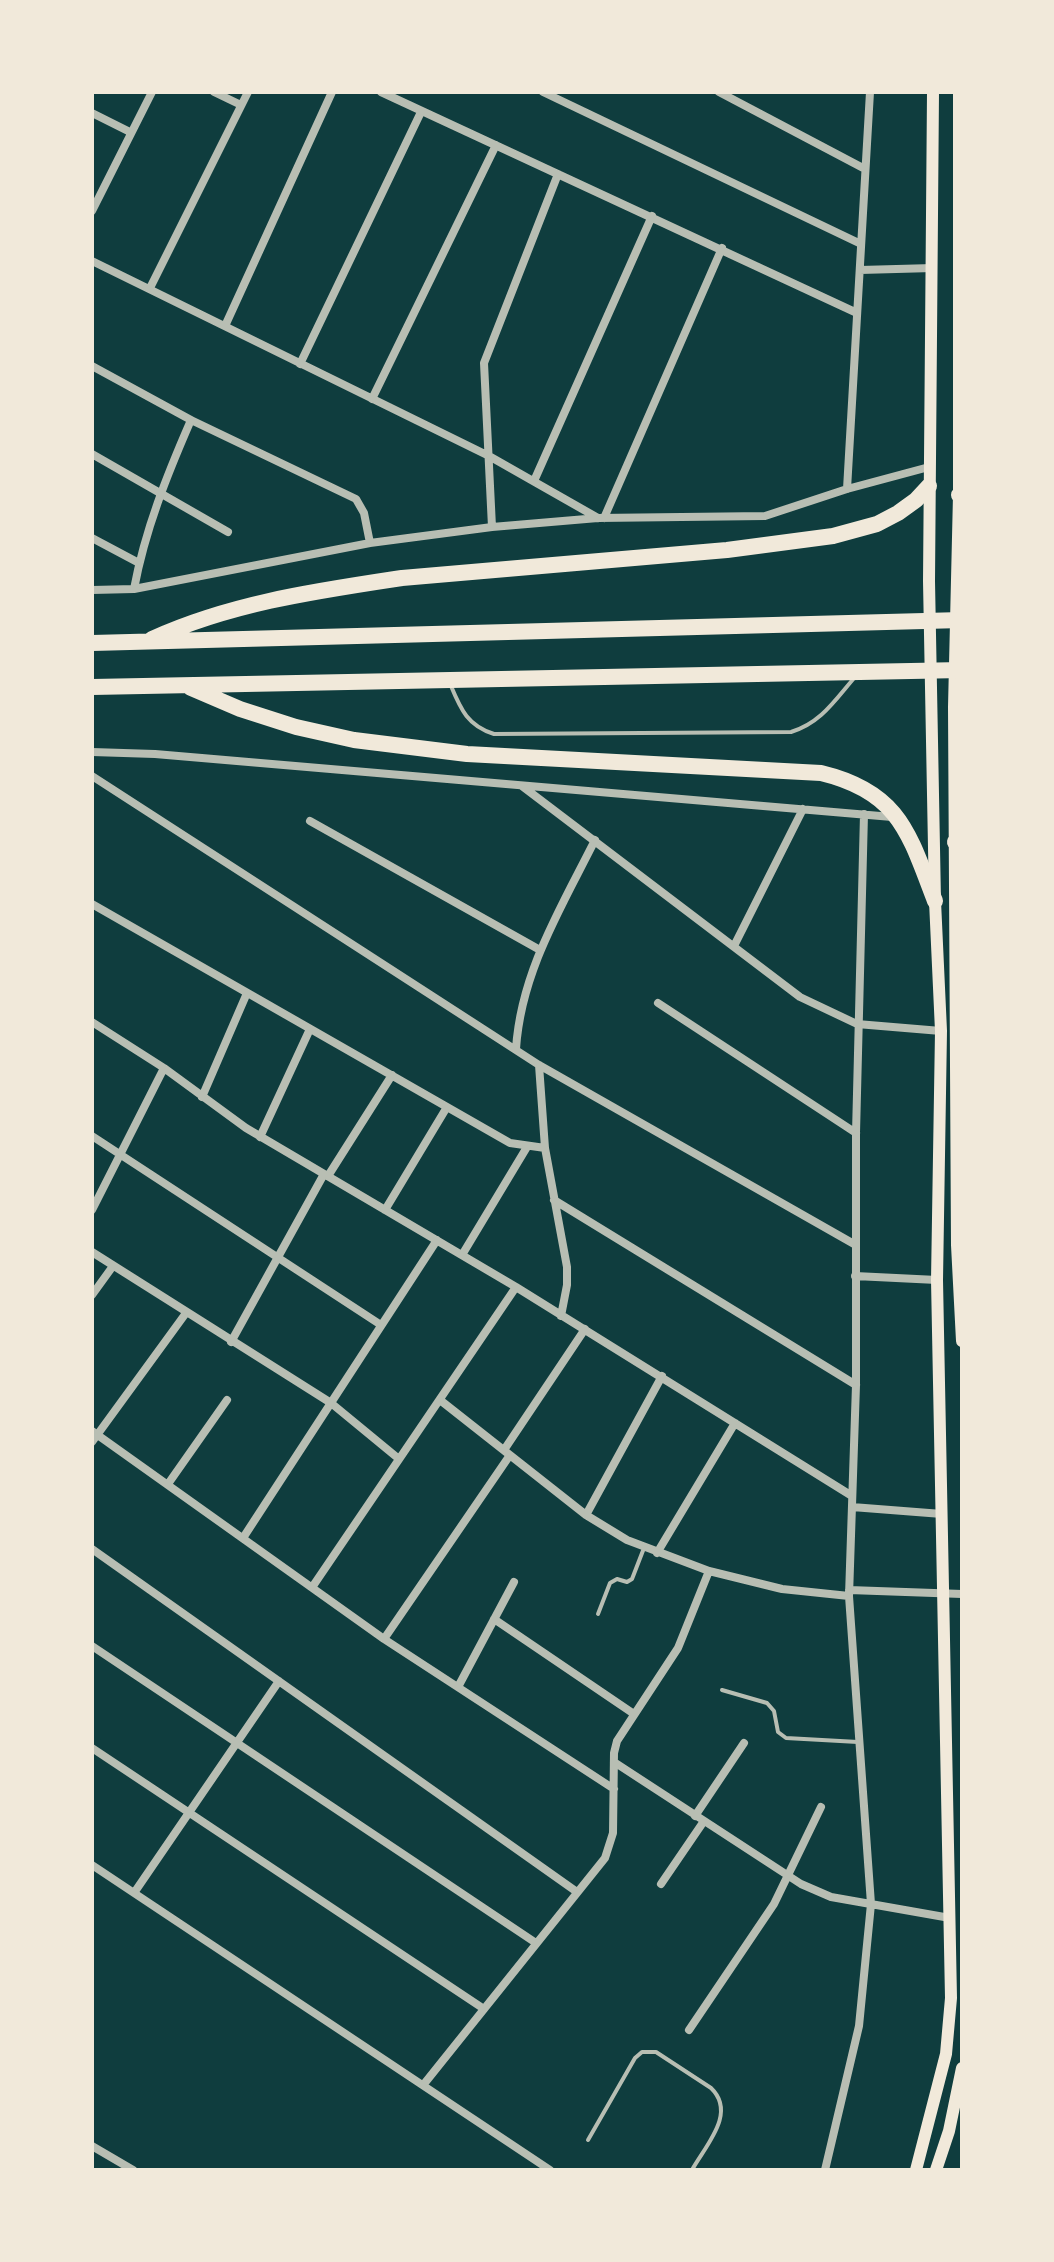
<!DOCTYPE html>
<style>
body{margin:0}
#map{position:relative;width:1054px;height:2262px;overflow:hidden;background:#0f3d3e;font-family:"Asap Condensed",sans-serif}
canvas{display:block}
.frame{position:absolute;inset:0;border:94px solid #f1e9da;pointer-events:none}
</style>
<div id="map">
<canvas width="1054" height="2262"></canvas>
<div class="frame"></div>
</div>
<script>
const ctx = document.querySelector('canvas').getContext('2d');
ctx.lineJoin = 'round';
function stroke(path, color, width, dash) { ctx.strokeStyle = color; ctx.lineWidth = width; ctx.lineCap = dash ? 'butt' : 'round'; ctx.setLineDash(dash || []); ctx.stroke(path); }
const service = new Path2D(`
 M 451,686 C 461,710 468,726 494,734 L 791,732 C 821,723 835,700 855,677
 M 598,1614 L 610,1583 L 617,1579 L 627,1582 L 632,1579 L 644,1548
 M 722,1690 L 767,1703 L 774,1711 L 778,1732 L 786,1738 L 858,1742
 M 588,2140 L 635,2058 L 642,2052 L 656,2052 L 711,2088 C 737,2113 706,2145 692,2170`);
const minor = new Path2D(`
 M 214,92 L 241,105
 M 381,92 L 857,313
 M 543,92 L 861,244
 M 719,92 L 865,169
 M 92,113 L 130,132
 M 92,211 L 152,92
 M 92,261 L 489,456 L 598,518
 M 860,270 L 933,268
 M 150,288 L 248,92
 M 225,326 L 332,92
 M 300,364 L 421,112
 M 92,366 L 191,420 L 356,499 L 364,513 L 370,543
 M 372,399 L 496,145
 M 92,454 L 228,532
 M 534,481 L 652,216
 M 847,489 L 870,92
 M 604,518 L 722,248
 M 492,527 L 484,363 L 558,174
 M 92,538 L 139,563
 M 134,589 C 145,530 167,475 191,420
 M 92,590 L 134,589 L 370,543 L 492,527 L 598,518 L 765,516 L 847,489 L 929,467
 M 92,752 L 155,754 L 892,817
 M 92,776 L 539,1065 L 854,1244
 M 522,786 L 800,997 L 857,1024 L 941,1031
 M 310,821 L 540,950
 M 92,904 L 510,1143 L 545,1148
 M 734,946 L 803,809
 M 658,1003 L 856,1133
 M 92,1022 L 164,1068 L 246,1128 L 516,1287 L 852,1496
 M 516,1049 C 521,972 561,908 595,840
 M 539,1065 L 545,1148 L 567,1267 L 567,1285 L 561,1316
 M 202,1097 L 247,993
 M 92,1136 L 381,1325
 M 260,1137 L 310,1029
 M 328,1176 L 392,1075
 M 554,1200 L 856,1385
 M 92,1210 L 164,1068
 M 385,1210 L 447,1107
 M 92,1252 L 331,1403 L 399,1459
 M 462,1255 L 527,1147
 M 855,1276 L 937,1280
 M 92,1295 L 113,1266
 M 231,1342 L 324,1174
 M 440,1400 L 586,1515 L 627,1540 L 709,1571 L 782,1589 L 849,1596
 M 92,1431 L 384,1639 L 614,1789
 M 92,1442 L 186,1313
 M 504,1450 L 585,1329
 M 168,1484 L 227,1400
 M 852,1507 L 942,1514
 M 586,1515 L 662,1376
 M 243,1538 L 437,1240
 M 92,1549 L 577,1892
 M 657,1553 L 735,1423
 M 313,1586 L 516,1287
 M 849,1590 L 962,1594
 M 494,1619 L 634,1714
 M 384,1639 L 510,1455
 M 92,1646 L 536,1943
 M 458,1687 L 514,1582
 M 92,1748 L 484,2009
 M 614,1762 L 801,1884 L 831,1897 L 950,1918
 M 695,1816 L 744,1743
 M 92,1865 L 550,2170
 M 661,1884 L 704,1821
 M 134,1893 L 279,1681
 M 689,2030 L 774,1904 L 821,1807
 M 424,2084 L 605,1858 L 613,1833 L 614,1753 L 617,1741 L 678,1648 L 709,1571
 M 92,2146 L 133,2170
 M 825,2170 L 859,2026 L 871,1904 L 849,1596 L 856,1385 L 856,1133 L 864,814`);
const secondary = new Path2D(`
 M 959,92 L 959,495 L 954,707 L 957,1245 L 962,1341
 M 916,2170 L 946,2054 L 951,1998 L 937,1280 L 941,1031 L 935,901 L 929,581 L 933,92
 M 936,2170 L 949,2131 L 962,2068`);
const motorway = new Path2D(`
 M 959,495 L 962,495
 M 152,639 C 231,603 316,591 402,578 L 727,550 L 833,536 L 877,524 L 898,513 L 916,500 L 929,486
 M 92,643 L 962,620
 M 92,687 L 962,670
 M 191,688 L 240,709 L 296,727 L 354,740 L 467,754 L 821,773 C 900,792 909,834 935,901
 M 955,842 L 962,837`);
stroke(service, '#b8beb3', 4);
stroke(minor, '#b8beb3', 8);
stroke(secondary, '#f1e9da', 12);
stroke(motorway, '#f1e9da', 16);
</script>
